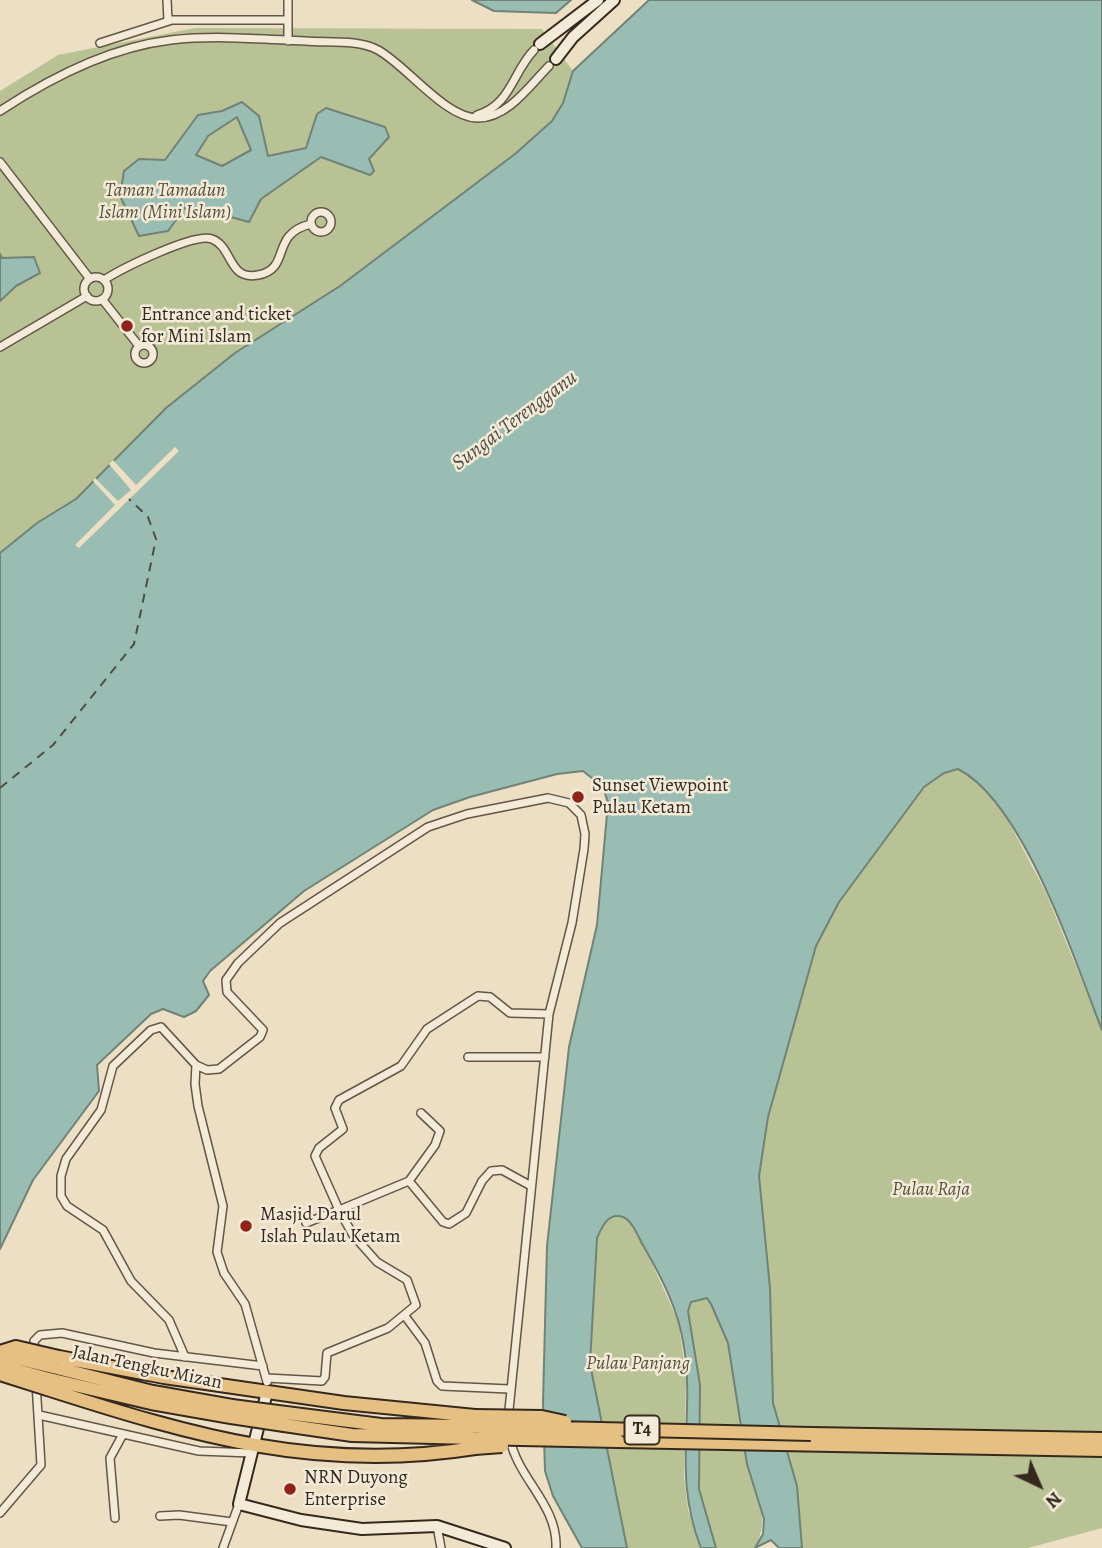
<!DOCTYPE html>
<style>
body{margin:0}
#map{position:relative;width:1102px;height:1548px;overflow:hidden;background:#ecdfc3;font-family:Alegreya,serif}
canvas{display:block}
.north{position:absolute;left:1004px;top:1450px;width:70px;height:70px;-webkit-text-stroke:5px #f3ead8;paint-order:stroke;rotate:136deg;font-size:19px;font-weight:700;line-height:28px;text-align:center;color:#35291e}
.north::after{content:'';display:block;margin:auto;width:24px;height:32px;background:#35291e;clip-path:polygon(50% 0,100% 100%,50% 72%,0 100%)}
</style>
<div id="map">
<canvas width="1102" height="1548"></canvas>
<div class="north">N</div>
</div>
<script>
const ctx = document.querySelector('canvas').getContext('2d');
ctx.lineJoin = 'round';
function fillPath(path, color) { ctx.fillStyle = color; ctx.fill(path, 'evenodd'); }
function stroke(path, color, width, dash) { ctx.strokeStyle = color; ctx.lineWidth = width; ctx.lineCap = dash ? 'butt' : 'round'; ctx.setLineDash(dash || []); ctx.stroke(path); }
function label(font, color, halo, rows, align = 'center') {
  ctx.font = font + ' Alegreya,serif'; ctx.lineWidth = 5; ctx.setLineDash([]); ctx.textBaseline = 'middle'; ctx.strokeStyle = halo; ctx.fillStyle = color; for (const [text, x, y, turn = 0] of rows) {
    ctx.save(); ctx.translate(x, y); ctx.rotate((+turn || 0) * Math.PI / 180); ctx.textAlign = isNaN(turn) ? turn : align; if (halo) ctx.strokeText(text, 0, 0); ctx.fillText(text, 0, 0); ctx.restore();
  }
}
const green = new Path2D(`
 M 195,28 L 542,29 L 573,71 L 563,103 L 552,121 L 515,154 L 340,286 L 235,353 L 166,408 L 76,499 L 37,523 L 0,553 L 0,91 L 58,55 Z
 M 885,678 L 1003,811 L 1046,893 L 1102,1030 L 1102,1528 L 1028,1548 L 802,1548 L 797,1486 L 747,1465 C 757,1496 771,1517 755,1548 L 716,1548 L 699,1489 L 700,1385 L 688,1311 L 625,1068 Z
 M 621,1216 L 630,1223 L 648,1255 L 679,1323 L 686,1380 L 684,1476 L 688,1510 L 701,1548 L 627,1548 L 590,1364 L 597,1238 C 602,1225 606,1218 621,1216 Z`);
const water = new Path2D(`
 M 472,0 L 571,0 L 556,13 L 494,11 Z
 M 649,0 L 1102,0 L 1102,1030 C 1075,962 1024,802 958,769 L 944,773 L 924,787 L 839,902 L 816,946 L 768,1117 L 759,1176 L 770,1288 L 773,1403 L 797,1486 L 802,1548 L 779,1548 L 771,1540 L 755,1548 L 763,1534 L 764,1519 L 747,1464 L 728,1343 L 711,1304 L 707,1298 L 691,1302 L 688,1311 L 700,1385 L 699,1489 L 716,1548 L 701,1548 C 672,1474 695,1419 684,1347 C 679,1311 662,1278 644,1247 C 639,1239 633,1221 623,1217 C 608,1212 602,1227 597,1238 L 590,1364 L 627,1548 L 582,1548 L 553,1496 L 545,1471 L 543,1402 L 547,1246 L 569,1047 L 597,925 L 608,803 L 603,787 L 583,771 L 557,774 L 470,797 L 433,810 L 304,891 L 210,971 L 203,981 L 209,995 L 196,1011 L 184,1017 L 163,1009 L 151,1014 L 97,1065 L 99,1091 L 33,1180 L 0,1249 L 0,553 L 37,523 L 76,499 L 166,408 L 235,353 L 340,286 L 515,154 L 552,121 L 563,103 L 573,71 Z
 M 242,102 L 259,116 L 268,156 L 306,148 L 317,114 L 326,108 L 385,127 L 389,137 L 369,159 L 374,171 L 370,175 L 321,157 L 261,199 L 249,222 L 187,205 L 168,231 L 139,236 L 120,196 L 124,171 L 139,159 L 165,160 L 198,115 L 222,111 ZM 237,117 L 251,150 L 222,166 L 196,155 L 208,136 Z
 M 0,254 L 2,258 L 34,257 L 40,273 L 16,286 L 0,301 Z`);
const pier = new Path2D(`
 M 175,447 L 179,451 L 79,548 L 75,545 L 115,505 L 93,481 L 95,478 L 118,501 L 131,490 L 109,464 L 113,460 L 136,485 Z`);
const ferry = new Path2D(`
 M 0,788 L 53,745 L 134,644 L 156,539 L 148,517 L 129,499`);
const street = new Path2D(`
 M 167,0 L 168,21
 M 288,41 L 288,0
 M 100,43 L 172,20 L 288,20
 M 0,111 C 50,78 111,47 171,40 C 215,35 261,39 305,41 C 327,43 358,39 378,50 C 407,66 445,118 478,118 C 508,118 530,85 549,66
 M 477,115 C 511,105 512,73 534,50
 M 0,162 L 90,279
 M311 222a10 10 0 1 1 20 0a10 10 0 1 1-20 0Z
 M84 289a12 12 0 1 1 24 0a12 12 0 1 1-24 0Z
 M 104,280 C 121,269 195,232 212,239 C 233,247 228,281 258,275 C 292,269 269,234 311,224
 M 102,299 L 139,346
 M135 354a9 9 0 1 1 18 0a9 9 0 1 1-18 0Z
 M 0,347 L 87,296
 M 468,1057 L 545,1057
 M 196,1065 L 195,1084 L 198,1106 L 223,1206 L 217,1252 L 224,1273 L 245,1304 L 267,1382
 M 421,1113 L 440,1131 L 435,1145 L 409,1181 L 443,1222 L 449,1224 L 466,1213 L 482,1181 L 491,1171 L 502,1170 L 531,1186
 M 306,1223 L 339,1210 L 315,1156 L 319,1148 L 343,1129 L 335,1108 L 339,1100 L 401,1066 L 427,1029 L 478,996 L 490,997 L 510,1013 L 549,1014
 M 405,1316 L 425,1343 L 437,1381 L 442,1386 L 509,1389
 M 35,1354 L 34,1341 L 40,1335 L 62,1333 L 154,1353 L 263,1366
 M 185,1357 L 169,1320 L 131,1281 L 103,1230 L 67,1206 L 61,1196 L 61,1176 L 66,1159 L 101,1110 L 113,1066 L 151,1030 L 161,1027 L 196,1065 L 207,1070 L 219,1069 L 260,1037 L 263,1030 L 227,992 L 226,980 L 238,963 L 280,923 L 428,827 L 467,814 L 548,798 L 569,803 L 581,815 L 585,834 L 584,849 L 572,923 L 549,1014 L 508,1420
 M 267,1378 L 322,1381 L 325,1377 L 327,1353 L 388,1328 L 416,1305 L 407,1280 L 377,1262 L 353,1235 L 339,1210 L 409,1181
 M 39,1415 L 199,1451 L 252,1453
 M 510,1439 C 518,1479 558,1505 556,1548
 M 0,1513 L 41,1465 L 36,1383
 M 160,1516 L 179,1515 L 232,1522
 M 115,1518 L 110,1458 L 122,1436
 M 437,1526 L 441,1548
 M 223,1548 L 239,1504`);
const secondary = new Path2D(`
 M 540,44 L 598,0
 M 556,59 L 573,37 L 614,0
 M 267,1392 L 239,1504 L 301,1520 L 362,1529 L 437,1526 L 505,1548`);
const highway = new Path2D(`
 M 59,1357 L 164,1377 L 344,1403 L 475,1416
 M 53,1367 L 153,1392 L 232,1406
 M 49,1379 L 151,1403 L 231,1417
 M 47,1389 C 194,1436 319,1473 475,1448
 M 286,1413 L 381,1425 L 473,1426
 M 284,1425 L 352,1435 L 473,1438
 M 811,1434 L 1102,1439
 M 618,1441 L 1102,1450`);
const highwayBridge = new Path2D(`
 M 0,1352 L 16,1347 L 59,1357
 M 0,1354 L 53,1367
 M 0,1366 L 49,1379
 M 0,1374 L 47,1389
 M 232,1406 L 286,1413
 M 475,1416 L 542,1417 L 565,1422
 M 231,1417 L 284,1425
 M 473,1426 L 811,1434
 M 473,1438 L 618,1441
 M 475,1448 L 502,1446`);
const markers = [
 [127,326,7,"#8f2418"],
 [578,797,7,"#8f2418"],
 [246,1226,7,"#8f2418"],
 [290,1489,7,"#8f2418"]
];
const shields = [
 [642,1430,35]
];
const shieldNames = [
 ["T4",642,1430]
];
const parkNames = [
 ["Taman Tamadun",165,191],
 ["Islam (Mini Islam)",165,213],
 ["Pulau Raja",931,1190],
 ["Pulau Panjang",638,1364]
];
const poiNames = [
 ["Entrance and ticket",141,315],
 ["for Mini Islam",141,337],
 ["Sunset Viewpoint",592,786],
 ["Pulau Ketam",592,808],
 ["Masjid Darul",260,1215],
 ["Islah Pulau Ketam",260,1237],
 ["NRN Duyong",304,1478],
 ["Enterprise",304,1500]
];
const streetNames = [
 ["Jalan Tengku Mizan",147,1368,12]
];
const waterNames = [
 ["Sungai Terengganu",515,421,-37]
];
fillPath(green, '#b8c294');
fillPath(water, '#99bdb2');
stroke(water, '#718277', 2);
fillPath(pier, '#ecdfc3');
stroke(ferry, '#4e4e43', 2, [9, 7]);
stroke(street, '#635647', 10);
stroke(secondary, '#35291e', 14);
stroke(highway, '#35291e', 16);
stroke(street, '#f3ead8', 7);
stroke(secondary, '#f3ead8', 10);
stroke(highway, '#e6c082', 12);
stroke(highwayBridge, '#35291e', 16, []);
stroke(highwayBridge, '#e6c082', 12);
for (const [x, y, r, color] of markers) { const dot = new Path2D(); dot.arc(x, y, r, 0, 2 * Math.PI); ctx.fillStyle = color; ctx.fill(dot); stroke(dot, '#f3ead8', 2.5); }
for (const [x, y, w] of shields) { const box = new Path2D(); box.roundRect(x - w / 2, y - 14.5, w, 29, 5); ctx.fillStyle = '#f3ead8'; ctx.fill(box); stroke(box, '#35291e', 2); }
label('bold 18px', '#35291e', null, shieldNames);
label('italic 19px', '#564f3c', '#f3ead8', parkNames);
label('19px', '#35291e', '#f3ead8', poiNames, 'left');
label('19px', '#35291e', '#f3ead8', streetNames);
label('italic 21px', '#4e4e43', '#f3ead8', waterNames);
</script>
